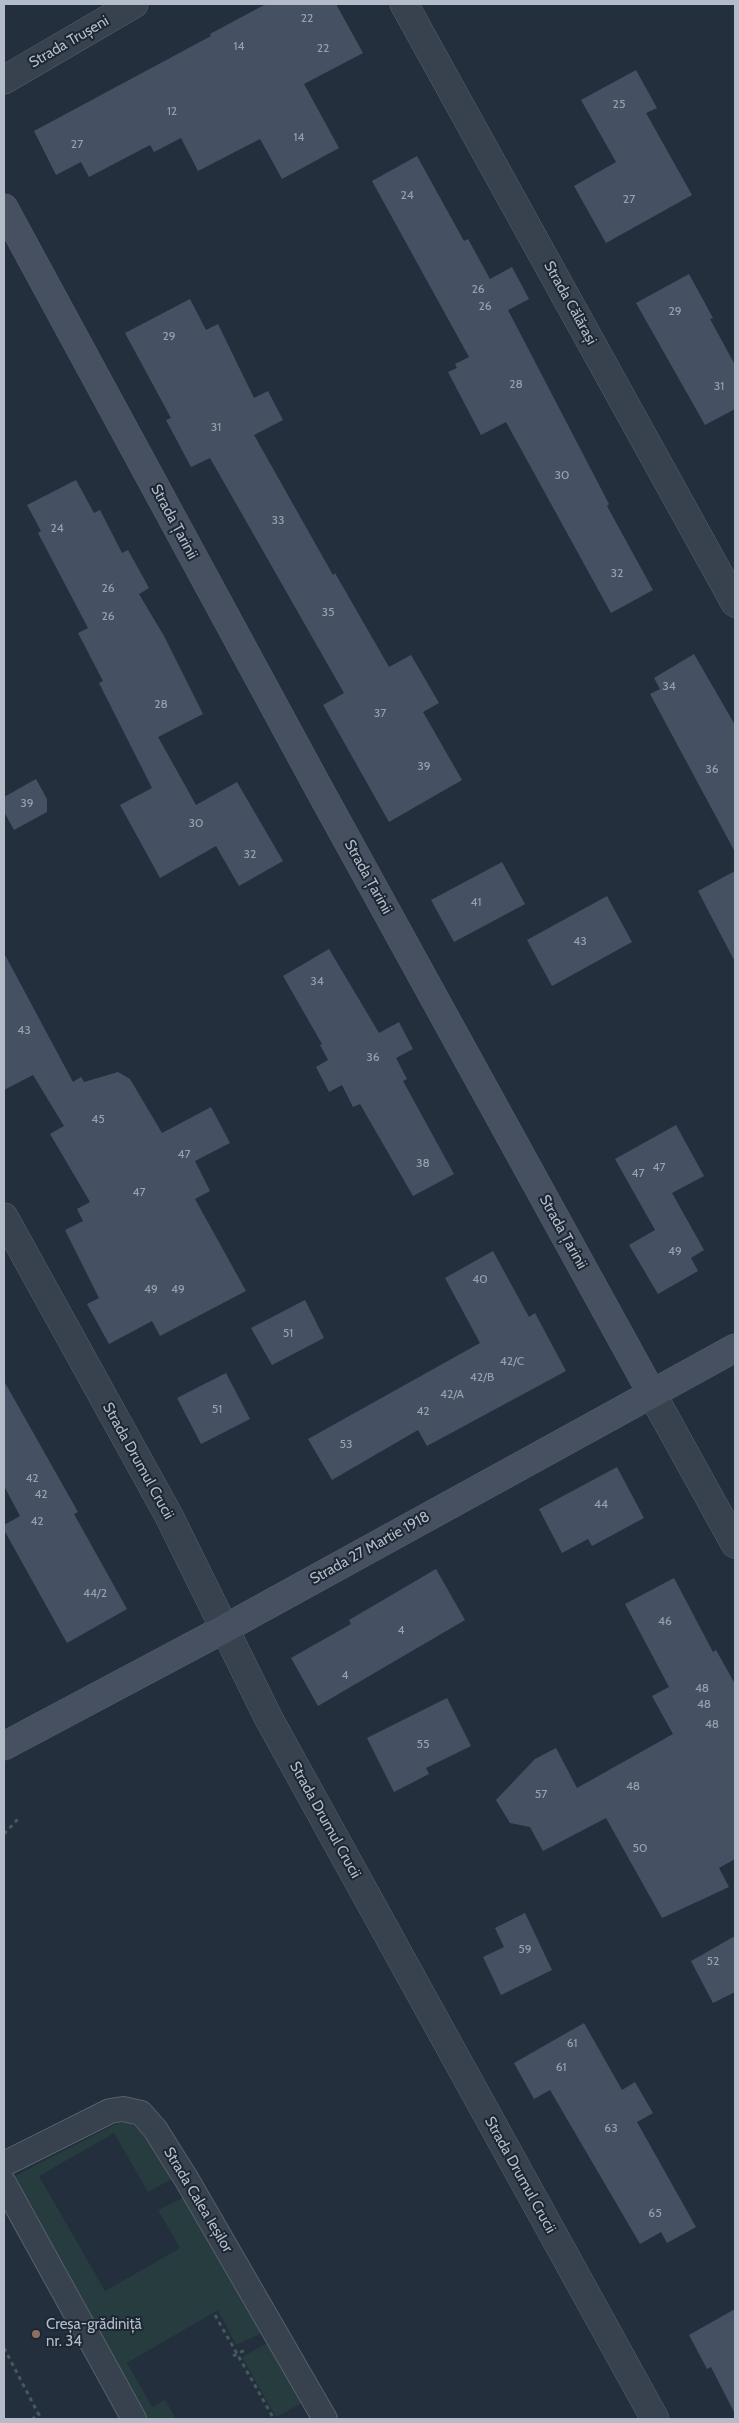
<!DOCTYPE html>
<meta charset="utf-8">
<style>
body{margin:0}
#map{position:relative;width:739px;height:2423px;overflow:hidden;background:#242f3e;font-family:Cabin,sans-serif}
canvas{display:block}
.frame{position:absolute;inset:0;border:5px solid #b4bcc9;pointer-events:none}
</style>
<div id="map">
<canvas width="739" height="2423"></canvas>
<div class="frame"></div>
</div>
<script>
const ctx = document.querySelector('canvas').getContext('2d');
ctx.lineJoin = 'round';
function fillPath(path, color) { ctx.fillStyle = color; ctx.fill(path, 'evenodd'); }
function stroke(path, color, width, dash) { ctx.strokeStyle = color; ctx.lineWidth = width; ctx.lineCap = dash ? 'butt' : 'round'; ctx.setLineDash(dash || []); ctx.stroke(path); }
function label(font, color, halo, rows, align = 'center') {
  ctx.font = font + ' Cabin,sans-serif'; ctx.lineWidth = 4; ctx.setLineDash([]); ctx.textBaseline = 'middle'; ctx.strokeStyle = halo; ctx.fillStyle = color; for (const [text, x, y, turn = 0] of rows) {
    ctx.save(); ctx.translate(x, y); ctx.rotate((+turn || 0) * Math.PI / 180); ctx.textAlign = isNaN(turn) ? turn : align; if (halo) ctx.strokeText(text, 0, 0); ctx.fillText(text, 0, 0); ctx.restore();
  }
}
const green = new Path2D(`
 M 128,2122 L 149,2138 L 172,2179 L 148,2192 L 114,2133 L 39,2176 L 105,2291 L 180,2248 L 158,2210 L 185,2197 L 262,2333 L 236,2345 L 218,2310 L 127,2363 L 152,2407 L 165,2400 L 176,2419 L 144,2419 L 13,2188 L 15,2176 L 116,2124 Z
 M 269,2342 L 302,2403 L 276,2417 L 242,2357 Z`);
const building = new Path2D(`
 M 266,4 L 336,4 L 363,53 L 304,84 L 339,148 L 282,179 L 260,139 L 198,171 L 181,138 L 154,152 L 150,145 L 89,177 L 81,162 L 56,175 L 34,131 L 211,36 L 210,34 Z
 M 636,70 L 657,108 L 646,113 L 692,195 L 606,243 L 574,186 L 616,162 L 581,100 Z
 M 417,156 L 464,241 L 468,239 L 490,279 L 512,267 L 529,299 L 508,310 L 609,504 L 607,506 L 653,590 L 611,613 L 506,422 L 481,435 L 448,372 L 457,368 L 455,364 L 469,357 L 372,181 Z
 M 689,274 L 713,318 L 710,319 L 735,365 L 735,409 L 705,425 L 636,303 Z
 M 190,299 L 206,330 L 218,324 L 254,398 L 268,391 L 283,420 L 254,435 L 333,575 L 335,573 L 389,667 L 411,655 L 439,703 L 423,712 L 462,780 L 389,822 L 323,705 L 344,693 L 210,458 L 191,467 L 166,420 L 171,418 L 125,333 Z
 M 76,480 L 94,513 L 100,510 L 122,553 L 128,550 L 149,588 L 139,594 L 164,636 L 203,714 L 158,737 L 196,805 L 237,782 L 283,861 L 239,886 L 216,846 L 160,878 L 120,805 L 152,788 L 99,683 L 103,681 L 78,633 L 88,628 L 38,533 L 41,531 L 27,505 Z
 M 694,654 L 735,725 L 735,852 L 650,694 L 660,689 L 654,678 Z
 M 36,779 L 47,799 L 47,812 L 14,830 L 4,812 L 4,797 Z
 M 502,862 L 525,904 L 454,942 L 431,900 Z
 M 735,871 L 735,962 L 698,891 Z
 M 607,896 L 632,942 L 552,986 L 527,940 Z
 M 329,949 L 379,1033 L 399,1022 L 413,1049 L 396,1058 L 407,1079 L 403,1081 L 454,1174 L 413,1196 L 360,1104 L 353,1107 L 342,1085 L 329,1092 L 316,1067 L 328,1060 L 320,1045 L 322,1044 L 283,976 Z
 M 4,953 L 73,1082 L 81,1077 L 84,1082 L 118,1072 L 130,1079 L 162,1133 L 211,1107 L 230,1143 L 195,1161 L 210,1191 L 195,1199 L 246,1291 L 160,1336 L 152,1321 L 109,1344 L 87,1304 L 99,1298 L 65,1230 L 83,1221 L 77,1209 L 90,1202 L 50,1134 L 64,1126 L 33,1075 L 4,1090 Z
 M 676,1125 L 704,1176 L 672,1193 L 704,1250 L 691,1258 L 698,1271 L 658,1294 L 629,1245 L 655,1230 L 615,1159 Z
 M 493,1251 L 529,1317 L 535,1313 L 566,1371 L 427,1446 L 418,1430 L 332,1480 L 308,1439 L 480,1343 L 445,1278 Z
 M 305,1300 L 324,1338 L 272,1365 L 251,1328 Z
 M 226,1373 L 250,1419 L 201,1444 L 177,1398 Z
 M 4,1381 L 78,1512 L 74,1514 L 127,1609 L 67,1643 L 4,1530 L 4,1525 L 20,1516 L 4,1486 Z
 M 617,1467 L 644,1518 L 592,1546 L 588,1539 L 562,1553 L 539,1509 Z
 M 436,1569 L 465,1620 L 318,1706 L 291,1658 L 351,1624 L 349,1620 Z
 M 674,1578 L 713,1652 L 716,1650 L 735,1684 L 735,1859 L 719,1868 L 729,1887 L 662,1918 L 606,1818 L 543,1851 L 530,1827 L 510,1823 L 496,1800 L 535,1759 L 556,1748 L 577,1788 L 673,1734 L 652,1696 L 669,1687 L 625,1604 Z
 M 447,1698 L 471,1746 L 426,1768 L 429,1774 L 394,1792 L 367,1738 Z
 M 525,1913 L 552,1970 L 501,1995 L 483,1957 L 504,1947 L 495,1928 Z
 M 735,1936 L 735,1992 L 713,2003 L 691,1961 Z
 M 584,2023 L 622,2090 L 635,2082 L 653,2113 L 637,2122 L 696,2227 L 667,2243 L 661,2232 L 640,2244 L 550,2090 L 534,2099 L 514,2063 Z
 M 735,2309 L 735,2414 L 711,2367 L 707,2369 L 689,2335 Z`);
const path = new Path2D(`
 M 4,1834 L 18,1819
 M 215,2315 L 274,2419
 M 4,2348 L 39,2415 L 32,2419
 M 233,2356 L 247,2349`);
const lane = new Path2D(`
 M 4,2164 L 110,2111 L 123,2109 L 141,2113 L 155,2129 L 187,2180 L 325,2419
 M 4,2183 L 134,2419`);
const street = new Path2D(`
 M 404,4 L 735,603
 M 4,80 L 134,4
 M 4,1217 L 169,1516 L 269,1719 L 655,2419
 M 651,1392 L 735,1544`);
const secondary = new Path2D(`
 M 4,208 L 318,787 L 651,1392
 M 4,1746 L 224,1629 L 735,1348`);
const markers = [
 [36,2334,5,"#8d6e63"]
];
const numberNames = [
 ["22",307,18],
 ["14",239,46],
 ["22",323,48],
 ["25",619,104],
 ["12",172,111],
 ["14",299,137],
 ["27",77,144],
 ["24",407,195],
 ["27",629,199],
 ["26",478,289],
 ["26",485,306],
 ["29",675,311],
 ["29",169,336],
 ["28",516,384],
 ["31",719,386],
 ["31",216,427],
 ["30",562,475],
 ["33",278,520],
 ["24",57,528],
 ["32",617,573],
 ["26",108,588],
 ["35",328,612],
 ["26",108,616],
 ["34",669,686],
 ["28",161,704],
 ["37",380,713],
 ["39",424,766],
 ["36",712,769],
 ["39",27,803],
 ["30",196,823],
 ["32",250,854],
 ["41",476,902],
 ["43",580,941],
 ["34",317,981],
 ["43",24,1030],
 ["36",373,1057],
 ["45",98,1119],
 ["47",184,1154],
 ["38",423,1163],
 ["47",659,1167],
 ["47",638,1173],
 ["47",139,1192],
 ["49",675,1251],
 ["40",480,1279],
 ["49",151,1289],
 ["49",178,1289],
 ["51",288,1333],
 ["42/C",512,1361],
 ["42/B",482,1377],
 ["42/A",452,1394],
 ["51",217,1409],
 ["42",423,1411],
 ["53",346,1444],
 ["42",32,1478],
 ["42",41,1494],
 ["44",601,1504],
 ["42",37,1521],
 ["44/2",95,1593],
 ["46",665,1621],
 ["4",401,1630],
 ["4",345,1675],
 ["48",702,1688],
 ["48",704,1704],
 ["48",712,1724],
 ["55",423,1744],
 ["48",633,1786],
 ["57",541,1794],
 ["50",640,1848],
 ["59",525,1949],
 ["52",713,1961],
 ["61",572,2043],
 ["61",561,2067],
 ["63",611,2128],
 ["65",655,2213]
];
const streetNames = [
 ["Strada Trușeni",69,42,-30],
 ["Strada Călărași",570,303,61],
 ["Strada Țarinii",174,522,62],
 ["Strada Țarinii",368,877,61],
 ["Strada Țarinii",563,1232,61],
 ["Strada Drumul Crucii",138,1461,61],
 ["Strada 27 Martie 1918",370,1548,-29],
 ["Strada Drumul Crucii",325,1820,61],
 ["Strada Drumul Crucii",520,2175,61],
 ["Strada Calea Ieșilor",198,2200,59]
];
const poiNames = [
 ["Creșa-grădiniță",46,2325],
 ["nr. 34",46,2342]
];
fillPath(green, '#263c3f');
fillPath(building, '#455162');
stroke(lane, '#565f6c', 26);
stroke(street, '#565f6c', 29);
stroke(secondary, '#565f6c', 29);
stroke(path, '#44595c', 3, [4, 4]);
stroke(lane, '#38414e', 24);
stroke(street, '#38414e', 28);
stroke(secondary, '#465061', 28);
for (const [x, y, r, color] of markers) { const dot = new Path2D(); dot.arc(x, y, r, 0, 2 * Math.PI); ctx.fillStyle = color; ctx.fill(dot); stroke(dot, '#1d2633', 2); }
label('12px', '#98a1af', null, numberNames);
label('15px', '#b4bcc9', '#1d2633', streetNames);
label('15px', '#b4bcc9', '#1d2633', poiNames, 'left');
</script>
